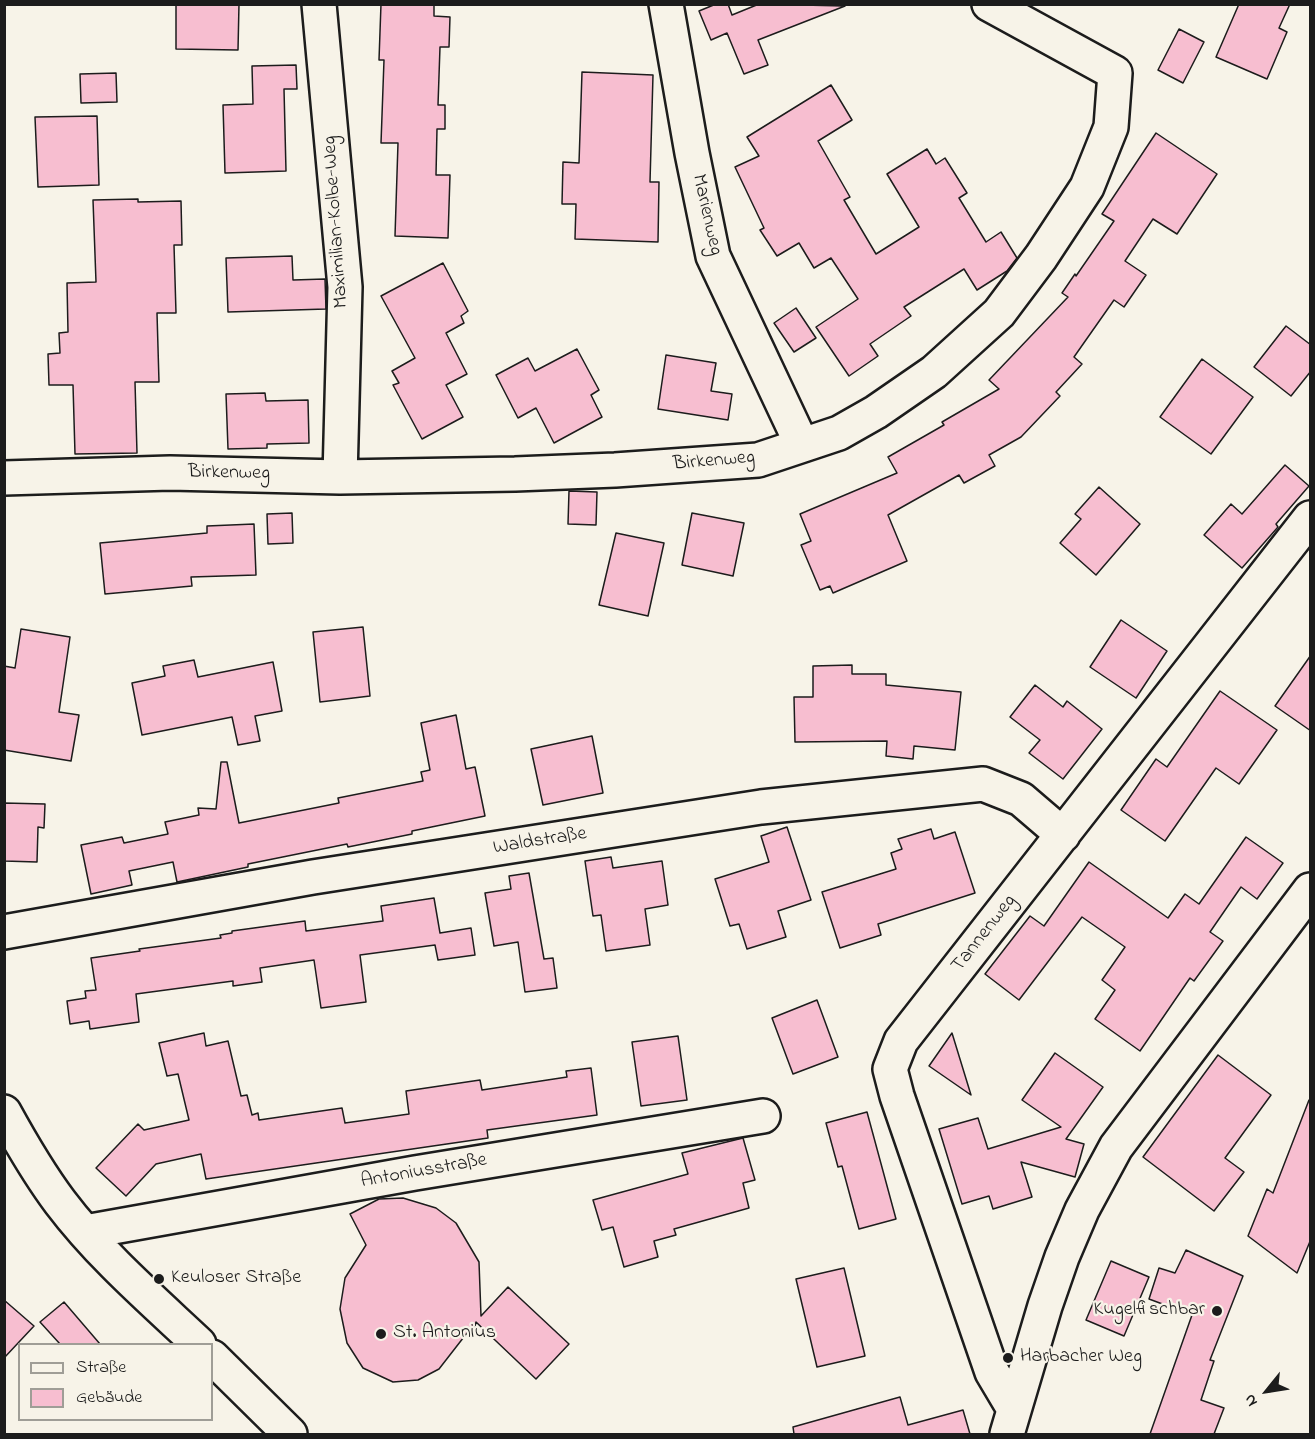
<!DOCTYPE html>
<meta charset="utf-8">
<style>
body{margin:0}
#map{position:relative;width:1315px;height:1439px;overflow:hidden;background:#f7f3e8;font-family:"Indie Flower",sans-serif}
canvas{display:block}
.frame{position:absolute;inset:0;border:6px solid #1c1c1c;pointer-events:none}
.legend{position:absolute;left:18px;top:1343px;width:195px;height:78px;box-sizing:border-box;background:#f7f3e8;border:2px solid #9f9d96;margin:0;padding:8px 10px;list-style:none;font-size:18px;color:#1c1c1c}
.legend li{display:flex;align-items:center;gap:12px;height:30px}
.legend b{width:30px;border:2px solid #9f9d96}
.north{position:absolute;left:1237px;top:1361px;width:60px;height:60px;-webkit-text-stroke:4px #f7f3e8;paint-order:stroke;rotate:240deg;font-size:16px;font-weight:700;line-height:24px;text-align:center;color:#1c1c1c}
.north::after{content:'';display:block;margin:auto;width:21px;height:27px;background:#1c1c1c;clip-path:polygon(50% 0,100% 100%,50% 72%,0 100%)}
</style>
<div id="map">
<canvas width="1315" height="1439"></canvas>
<div class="frame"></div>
<ul class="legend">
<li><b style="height:8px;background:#f7f3e8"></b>Straße</li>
<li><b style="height:16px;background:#f7bed0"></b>Gebäude</li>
</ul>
<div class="north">N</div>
</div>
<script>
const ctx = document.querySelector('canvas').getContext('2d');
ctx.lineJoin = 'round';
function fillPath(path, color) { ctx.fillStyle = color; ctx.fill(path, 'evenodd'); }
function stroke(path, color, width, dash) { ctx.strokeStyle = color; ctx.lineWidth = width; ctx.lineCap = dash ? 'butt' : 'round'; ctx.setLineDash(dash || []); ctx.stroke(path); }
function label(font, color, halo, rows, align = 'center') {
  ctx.font = font + ' "Indie Flower",sans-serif'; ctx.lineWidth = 4.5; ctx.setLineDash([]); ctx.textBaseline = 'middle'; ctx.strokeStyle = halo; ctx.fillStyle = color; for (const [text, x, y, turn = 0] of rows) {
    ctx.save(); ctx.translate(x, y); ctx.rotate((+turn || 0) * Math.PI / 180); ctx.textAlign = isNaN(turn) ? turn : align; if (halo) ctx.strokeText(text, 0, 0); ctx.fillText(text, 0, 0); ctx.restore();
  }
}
const building = new Path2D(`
 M 176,4 L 239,4 L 238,50 L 176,49 Z
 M 381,4 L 434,4 L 434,16 L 450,17 L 449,47 L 440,47 L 438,105 L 445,105 L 445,129 L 437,129 L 436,175 L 450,175 L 448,238 L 395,236 L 398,143 L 381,143 L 384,60 L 379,60 Z
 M 716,4 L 728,4 L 732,15 L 759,4 L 845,6 L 758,40 L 768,65 L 744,74 L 727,33 L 711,40 L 699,11 Z
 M 1239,4 L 1290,4 L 1279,28 L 1287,32 L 1267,79 L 1216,57 Z
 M 1179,29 L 1204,42 L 1183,83 L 1158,70 Z
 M 296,65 L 297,89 L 284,89 L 286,171 L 225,173 L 223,105 L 253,104 L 252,66 Z
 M 582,72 L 653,75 L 650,182 L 659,182 L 658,242 L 575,239 L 576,204 L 562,204 L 563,162 L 579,163 Z
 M 116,73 L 117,102 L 81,103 L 80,74 Z
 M 831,85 L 852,120 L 818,141 L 850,197 L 844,200 L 876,254 L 919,227 L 887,174 L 927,149 L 936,164 L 945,158 L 967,193 L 959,198 L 986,242 L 1001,232 L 1017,258 L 1007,271 L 977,290 L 964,269 L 904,307 L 911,316 L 870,344 L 878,356 L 849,376 L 816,327 L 858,299 L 831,258 L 814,268 L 799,243 L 777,256 L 760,230 L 764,228 L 735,167 L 759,156 L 747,137 Z
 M 97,116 L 99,185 L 38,187 L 35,117 Z
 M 1156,133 L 1217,174 L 1177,234 L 1153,219 L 1125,261 L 1146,275 L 1124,307 L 1114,300 L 1074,357 L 1082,364 L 1056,392 L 1060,396 L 1021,437 L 989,455 L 995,466 L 964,483 L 959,475 L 888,515 L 907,561 L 833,593 L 830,586 L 820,590 L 801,545 L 811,541 L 800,514 L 897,473 L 888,457 L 944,425 L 942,422 L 999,389 L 989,380 L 1068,297 L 1062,293 L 1075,274 L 1076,276 L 1114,221 L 1102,214 Z
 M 138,199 L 138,202 L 181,201 L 182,245 L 174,245 L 176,313 L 157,313 L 159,382 L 135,382 L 137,453 L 75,454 L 73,385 L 49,385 L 48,354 L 60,353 L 59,333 L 68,332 L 67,283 L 96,282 L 93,200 Z
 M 292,256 L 293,280 L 325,279 L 326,309 L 228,312 L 226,258 Z
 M 443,263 L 468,311 L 461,316 L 464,323 L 446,333 L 467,374 L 446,385 L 463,417 L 422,439 L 393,385 L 399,383 L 392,371 L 415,358 L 381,296 Z
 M 796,308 L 816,338 L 794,352 L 774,323 Z
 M 1286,326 L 1311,345 L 1311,371 L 1291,396 L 1254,367 Z
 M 577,349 L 599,390 L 591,395 L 602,417 L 554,443 L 536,408 L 518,418 L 496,375 L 528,358 L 535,371 Z
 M 666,355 L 716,363 L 711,391 L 732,394 L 728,420 L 658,409 Z
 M 1202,359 L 1253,397 L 1211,454 L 1160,417 Z
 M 265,393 L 266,401 L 308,400 L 309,443 L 267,444 L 267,448 L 228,449 L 226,394 Z
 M 1285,465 L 1309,486 L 1276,524 L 1278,527 L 1242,568 L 1204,535 L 1231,504 L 1242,514 Z
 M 1099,487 L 1140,524 L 1096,575 L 1060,543 L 1081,519 L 1075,514 Z
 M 569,491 L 597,492 L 596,525 L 568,524 Z
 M 292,513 L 293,543 L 268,544 L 267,514 Z
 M 692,513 L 744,523 L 733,576 L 682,565 Z
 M 254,524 L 256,575 L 191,577 L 192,586 L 105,594 L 100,543 L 207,533 L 207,526 Z
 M 616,533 L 664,543 L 648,616 L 599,605 Z
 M 1121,620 L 1167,651 L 1136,698 L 1090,667 Z
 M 363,627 L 370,696 L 320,702 L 313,632 Z
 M 21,629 L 70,637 L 59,712 L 79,715 L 71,761 L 4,750 L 4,666 L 15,668 Z
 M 1311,655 L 1311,731 L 1275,706 Z
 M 194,660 L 198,677 L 273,662 L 282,711 L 255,716 L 260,741 L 238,745 L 232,717 L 142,735 L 132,683 L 165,676 L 163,666 Z
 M 852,665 L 852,674 L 886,674 L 886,685 L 961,692 L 955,750 L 914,746 L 913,759 L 886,756 L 887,741 L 795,742 L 794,697 L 813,697 L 813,666 Z
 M 1035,685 L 1063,707 L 1067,701 L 1102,729 L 1063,779 L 1029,753 L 1040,740 L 1010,717 Z
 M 1220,691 L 1277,730 L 1239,784 L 1216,768 L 1165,841 L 1121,810 L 1156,759 L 1167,767 Z
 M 456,715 L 466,769 L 475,767 L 485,816 L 412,831 L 412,834 L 348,847 L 347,844 L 248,864 L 248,867 L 177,882 L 173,862 L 129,871 L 132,885 L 91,894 L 81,845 L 122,837 L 124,843 L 168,834 L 165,822 L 199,815 L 198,808 L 216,809 L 221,762 L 227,762 L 239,823 L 339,803 L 338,798 L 423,781 L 421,772 L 430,770 L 421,723 Z
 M 592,736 L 603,793 L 543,805 L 531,749 Z
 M 4,803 L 45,804 L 44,828 L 38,827 L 37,862 L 4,861 Z
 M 787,827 L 811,900 L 778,911 L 786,937 L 747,949 L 739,924 L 730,926 L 715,879 L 769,862 L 761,836 Z
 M 931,829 L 934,839 L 955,832 L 975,893 L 878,924 L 881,935 L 840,948 L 822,892 L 896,869 L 891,853 L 902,849 L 898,839 Z
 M 1246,837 L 1283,863 L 1257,899 L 1241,887 L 1210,932 L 1223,941 L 1194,981 L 1190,978 L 1140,1051 L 1095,1019 L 1115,990 L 1102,980 L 1125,947 L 1082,917 L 1019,1000 L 985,974 L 1030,916 L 1044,926 L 1089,862 L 1168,918 L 1185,894 L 1199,904 Z
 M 611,857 L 613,868 L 662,861 L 668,905 L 645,909 L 650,945 L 606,951 L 601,915 L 593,916 L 585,861 Z
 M 529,873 L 544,959 L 553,958 L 557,988 L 525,992 L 518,942 L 494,946 L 485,893 L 511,889 L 509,876 Z
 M 434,898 L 440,933 L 471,928 L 475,955 L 438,960 L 435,945 L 360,955 L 366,1002 L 321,1008 L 314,960 L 260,968 L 262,982 L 233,986 L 233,981 L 136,994 L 139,1022 L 90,1029 L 89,1021 L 70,1024 L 67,1001 L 86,998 L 85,991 L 96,990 L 91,958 L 140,951 L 139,949 L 221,938 L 220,935 L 232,933 L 232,931 L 305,921 L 306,931 L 383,921 L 381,906 Z
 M 817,1000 L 838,1057 L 793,1074 L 772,1018 Z
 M 204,1033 L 206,1046 L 228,1041 L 241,1096 L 247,1095 L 252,1115 L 258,1113 L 259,1120 L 342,1108 L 345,1123 L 409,1114 L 406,1091 L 480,1080 L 482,1090 L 567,1077 L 566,1071 L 591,1068 L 597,1115 L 487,1130 L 488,1138 L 206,1179 L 201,1154 L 156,1164 L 126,1196 L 96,1168 L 138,1124 L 144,1130 L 189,1120 L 178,1074 L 167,1076 L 159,1043 Z
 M 952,1033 L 971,1095 L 929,1066 Z
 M 678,1036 L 687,1100 L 641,1106 L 632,1042 Z
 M 1055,1053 L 1103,1087 L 1066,1139 L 1084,1144 L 1075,1177 L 1021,1162 L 1032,1197 L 993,1209 L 989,1196 L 962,1204 L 939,1129 L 978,1118 L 988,1149 L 1061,1127 L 1022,1100 Z
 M 1218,1055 L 1271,1095 L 1225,1158 L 1244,1172 L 1214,1211 L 1143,1157 Z
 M 1309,1100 L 1311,1100 L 1311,1239 L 1297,1273 L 1248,1236 L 1267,1189 L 1273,1193 Z
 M 867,1112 L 896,1219 L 859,1229 L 842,1166 L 838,1167 L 826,1123 Z
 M 743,1138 L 755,1180 L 743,1183 L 749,1208 L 674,1229 L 676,1235 L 654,1241 L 658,1257 L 624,1267 L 613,1227 L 602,1230 L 593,1200 L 688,1174 L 682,1153 Z
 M 403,1198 L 436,1208 L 456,1223 L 479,1262 L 481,1316 L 508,1287 L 569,1344 L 536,1379 L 476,1322 L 473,1335 L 467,1333 L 439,1369 L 418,1380 L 393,1382 L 363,1368 L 347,1343 L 340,1309 L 345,1278 L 366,1245 L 350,1214 L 379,1199 Z
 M 1186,1250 L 1243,1276 L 1210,1360 L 1214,1361 L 1201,1400 L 1224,1408 L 1214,1434 L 1150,1434 L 1192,1315 L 1149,1299 L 1159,1268 L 1175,1273 Z
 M 1111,1261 L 1149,1277 L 1124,1336 L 1086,1320 Z
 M 844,1268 L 865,1356 L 817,1367 L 796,1279 Z
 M 4,1300 L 34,1326 L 4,1358 Z
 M 64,1302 L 100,1344 L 60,1344 L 40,1322 Z
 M 900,1397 L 908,1425 L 963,1410 L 970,1434 L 794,1434 L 793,1427 Z`);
const minor = new Path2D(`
 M 319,4 L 345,287 L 340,477
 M 666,4 L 692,153 L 713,256 L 802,445
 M 4,478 L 170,473 L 340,477 L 515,474 L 615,470 L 758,460 L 839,433 L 876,412 L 934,372 L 999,313 L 1041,257 L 1087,187 L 1111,127 L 1115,73 L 989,4
 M 4,932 L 313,877 L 761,807 L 983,784 L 1021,799 L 1063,835
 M 4,1112 C 21,1143 39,1174 60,1202 C 100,1255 151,1299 199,1344
 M 85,1232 L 415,1173 L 763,1116
 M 212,1357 L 290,1434
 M 1014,1409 L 992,1372 L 897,1096 L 890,1069 L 901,1041 L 1310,518
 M 1007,1434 L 1045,1306 L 1062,1257 L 1082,1210 L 1116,1147 L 1310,890`);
const markers = [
 [159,1279,6,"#1c1c1c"],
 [1217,1311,6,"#1c1c1c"],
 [381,1334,6,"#1c1c1c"],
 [1008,1358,6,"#1c1c1c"]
];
const streetNames = [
 ["Marienweg",706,215,77],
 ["Maximilian-Kolbe-Weg",337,222,-94],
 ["Birkenweg",714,462,-5],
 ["Birkenweg",229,474,1],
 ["Waldstraße",540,842,-9],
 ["Tannenweg",985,934,-52],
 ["Antoniusstraße",424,1172,-10]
];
const poiNames = [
 ["Keuloser Straße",171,1279],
 ["Kugelfischbar",1205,1311,"right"],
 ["St. Antonius",393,1334],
 ["Harbacher Weg",1020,1358]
];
fillPath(building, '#f7bed0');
stroke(building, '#1c1c1c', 1.5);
stroke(minor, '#1c1c1c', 38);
stroke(minor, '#f7f3e8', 33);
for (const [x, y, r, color] of markers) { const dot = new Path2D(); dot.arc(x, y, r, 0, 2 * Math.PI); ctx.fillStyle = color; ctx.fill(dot); stroke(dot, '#f7f3e8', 2); }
label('20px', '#1c1c1c', '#f7f3e8', streetNames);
label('20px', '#1c1c1c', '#f7f3e8', poiNames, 'left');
</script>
